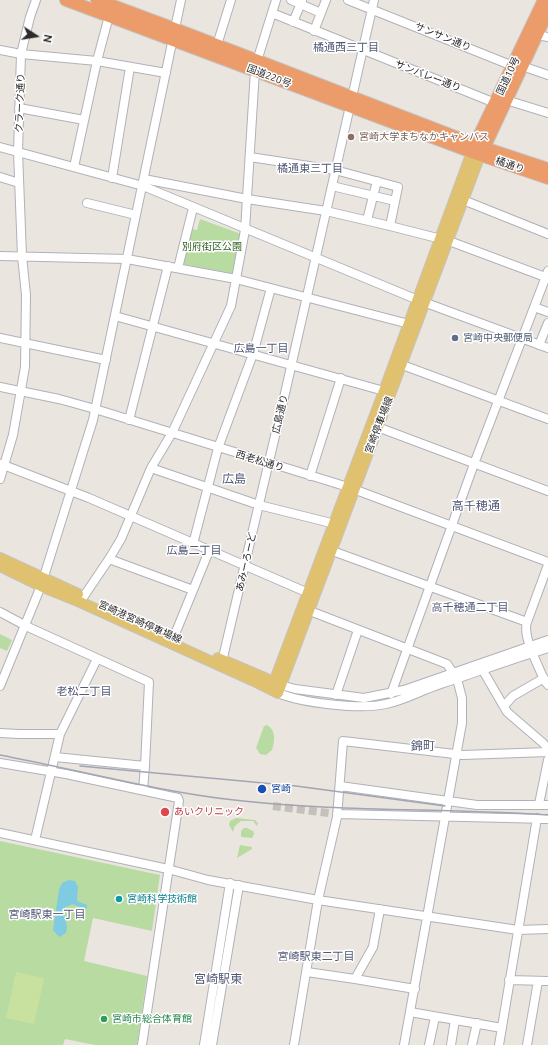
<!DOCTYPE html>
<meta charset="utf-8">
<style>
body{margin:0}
#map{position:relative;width:548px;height:1045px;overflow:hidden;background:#ebe5df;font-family:Ubuntu,sans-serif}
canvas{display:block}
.north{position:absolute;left:16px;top:16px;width:40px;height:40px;-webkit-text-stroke:3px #fff;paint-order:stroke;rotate:102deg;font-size:11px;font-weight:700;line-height:16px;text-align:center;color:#2b2b2b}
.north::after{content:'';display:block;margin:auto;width:14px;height:18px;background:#2b2b2b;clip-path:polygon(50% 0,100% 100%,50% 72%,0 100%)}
</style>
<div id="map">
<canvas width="548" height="1045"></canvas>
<div class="north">N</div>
</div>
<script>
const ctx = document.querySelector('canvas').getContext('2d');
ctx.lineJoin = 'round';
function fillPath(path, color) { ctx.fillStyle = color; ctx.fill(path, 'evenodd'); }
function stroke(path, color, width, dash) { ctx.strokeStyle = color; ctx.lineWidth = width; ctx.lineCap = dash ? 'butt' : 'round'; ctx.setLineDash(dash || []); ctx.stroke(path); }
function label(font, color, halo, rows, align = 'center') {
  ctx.font = font + ' Ubuntu,"Noto Sans JP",sans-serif'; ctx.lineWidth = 3; ctx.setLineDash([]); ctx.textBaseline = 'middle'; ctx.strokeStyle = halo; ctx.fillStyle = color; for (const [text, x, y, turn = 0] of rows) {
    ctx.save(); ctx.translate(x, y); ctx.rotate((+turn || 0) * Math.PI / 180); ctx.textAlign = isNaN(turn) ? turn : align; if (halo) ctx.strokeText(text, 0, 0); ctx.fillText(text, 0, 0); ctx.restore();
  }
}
const green = new Path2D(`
 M 200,219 L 241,234 L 235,274 L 182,264 L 191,229 L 197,230 Z
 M 0,634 L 12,640 L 7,651 L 0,648 Z
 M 267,725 C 276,730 275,741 272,750 L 266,755 L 260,754 L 256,748 L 264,726 Z
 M 236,818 L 255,820 L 258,823 L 257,826 L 253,821 L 241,821 L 235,826 L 233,832 L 229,825 L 230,821 Z
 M 244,828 L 247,828 L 253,831 L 254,834 L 252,838 L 242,837 L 241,836 L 241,831 Z
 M 0,841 L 160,875 L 152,931 L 93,918 L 84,961 L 147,976 L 137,1045 L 95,1045 L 65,1039 L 63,1045 L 0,1045 Z
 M 240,845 L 252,847 L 252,849 L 237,858 Z`);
const pitch = new Path2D(`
 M 16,972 L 44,978 L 34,1024 L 6,1018 Z`);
const water = new Path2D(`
 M 69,880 L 75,881 L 78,887 L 77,901 L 87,905 L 87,908 L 84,909 L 73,904 L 65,907 C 63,918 69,924 66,933 L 59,937 L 53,930 L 59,890 L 62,883 Z`);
const minorTunnel = new Path2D(`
 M 273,806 L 337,814`);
const minor = new Path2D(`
 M 291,0 L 321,13
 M 348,0 L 513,66
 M 272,13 L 495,103
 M 293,22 L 302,1
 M 314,31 L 326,0
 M 537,35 L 548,37
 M 217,45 L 231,0
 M 0,50 L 21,54 L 97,61 L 166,73
 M 522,66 L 548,75
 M 506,100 L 548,113
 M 19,108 L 84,120
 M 0,147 L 143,186 L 418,300 L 548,348
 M 250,157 L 335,170 L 398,187 L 390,226
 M 74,167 L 97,61 L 109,16
 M 0,177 L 19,183
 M 112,178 L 130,67
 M 144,179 L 247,199 L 326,211 L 390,226 L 449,241 L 548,278
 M 332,186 L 395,201
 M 463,200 L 548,234
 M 87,203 L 136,215
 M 367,220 L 377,181
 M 0,256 L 127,259 L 236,279 L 409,324
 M 178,268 L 193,208
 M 534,307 L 548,312
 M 115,316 L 384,391
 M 0,338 L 106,360
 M 539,345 L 548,323
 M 397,363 L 548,419
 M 0,387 L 59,399 L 95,409 L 348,487 L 548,562
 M 129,420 L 168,266
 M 372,425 L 548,491
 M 1,464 L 89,498 L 313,595
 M 151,468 L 259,505 L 335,524 L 338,527
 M 310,476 L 341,378
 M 0,479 L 13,435 L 25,367 L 26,295 L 22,256 L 18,152 L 21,54 L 30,17 L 36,0
 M 193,544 L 218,448 L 253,354 L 271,288
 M 327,549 L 527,622
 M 109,559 L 193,590
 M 548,565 L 527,622 C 522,637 539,666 544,680 L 548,685
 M 80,602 L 109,559 L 121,539 L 151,468 L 172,433 L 231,306 L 245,230 L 255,70 L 257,61 L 276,0
 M 303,610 L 310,611 L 447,664 L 457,679 L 462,698 L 462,723 L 404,1045
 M 0,612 L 28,627 L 149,682 L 145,766 L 143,790
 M 171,644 L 209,551
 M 221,666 L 286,389 L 374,0
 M 482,669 L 507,712 L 543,743 L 548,749
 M 281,685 L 295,689 L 364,698 L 404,690 L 548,640
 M 0,686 L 41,586 L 93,420 L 181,0
 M 278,693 C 303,703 360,710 386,704 C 405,700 422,690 441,684 C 477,672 512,659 548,648
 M 391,694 L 474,464 L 548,271
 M 336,695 L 358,630
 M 504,706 L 513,696 L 544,678
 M 0,733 L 19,734 L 60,734
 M 55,757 L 145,766
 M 0,763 L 66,774 L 178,798 L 179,801 L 142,1045
 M 340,786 L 477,805 L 548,805
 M 539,804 L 548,760
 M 337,814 L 548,819
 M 0,833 L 168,869 L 208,880 L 318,900 L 518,930 L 548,929
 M 35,840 L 60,734 L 97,659
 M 307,972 L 355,979 L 415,989
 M 355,979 L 373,947 L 380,909
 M 509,980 L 548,981
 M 410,1012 L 502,1028
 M 204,1045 L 230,883
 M 212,1045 L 239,885
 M 294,1045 L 318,900 L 337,817 L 343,741 L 463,755 L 548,752
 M 429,1045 L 435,1017
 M 451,1045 L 455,1020
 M 472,1045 L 477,1023
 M 499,1045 L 537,818
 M 527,1045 L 538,981`);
const major = new Path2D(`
 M 0,558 L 78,594
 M 0,566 L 43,587 L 80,602 L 254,681 L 278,693 L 480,155
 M 218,658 L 281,685
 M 276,677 L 384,391 L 472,152`);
const highway = new Path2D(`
 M 66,0 L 472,152 L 548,178
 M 97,0 L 175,29 L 484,148 L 548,169
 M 472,151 L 544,0
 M 481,154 L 547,13`);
const rail = new Path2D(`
 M 0,755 C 78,770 155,791 234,800 C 338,812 443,808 548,815
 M 80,766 L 296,786 L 445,806`);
const markers = [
 [351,137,4,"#8d6e63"],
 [455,338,4,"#5c6f8a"],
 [262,789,5,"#1a4fb4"],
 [165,812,5,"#e0444e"],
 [119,899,4,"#0f9aa8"],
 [104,1019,4,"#2e9e5b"]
];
const streetNames = [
 ["サンサン通り",443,37,22],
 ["国道220号",269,76,21],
 ["サンバレー通り",428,76,21],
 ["国道10号",508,76,-65],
 ["クラーク通り",20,103,-88],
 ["橘通り",510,165,19],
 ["広島通り",280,414,-77],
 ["宮崎停車場線",379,425,-69],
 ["西老松通り",260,461,17],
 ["あみーろーど",246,562,-77],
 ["宮崎港宮崎停車場線",140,622,24]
];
const educationNames = [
 ["宮崎大学まちなかキャンパス",359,137]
];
const parkNames = [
 ["別府街区公園",212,247]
];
const serviceNames = [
 ["宮崎中央郵便局",463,338]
];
const transitNames = [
 ["宮崎",271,789]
];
const healthNames = [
 ["あいクリニック",174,812]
];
const cultureNames = [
 ["宮崎科学技術館",127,899]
];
const leisureNames = [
 ["宮崎市総合体育館",112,1019]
];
const neighbourhoodNames = [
 ["橘通西三丁目",346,47],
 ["橘通東三丁目",310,168],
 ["広島一丁目",261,348],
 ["広島二丁目",194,550],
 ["高千穂通二丁目",470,607],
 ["老松二丁目",84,691],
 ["宮崎駅東一丁目",47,914],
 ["宮崎駅東二丁目",316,956]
];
const quarterNames = [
 ["広島",234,479],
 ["高千穂通",476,506],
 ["錦町",423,746],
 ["宮崎駅東",218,979]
];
fillPath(green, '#b8dba2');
fillPath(pitch, '#c8e19f');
fillPath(water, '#7fcbe1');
stroke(minorTunnel, '#c5c0bb', 8, [8, 4]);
stroke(minor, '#afb2ba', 10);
stroke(major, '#c4c4c4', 12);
stroke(highway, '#c4c4c4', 14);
stroke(minor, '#fff', 8);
stroke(major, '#e0c16f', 10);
stroke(highway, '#eb9c6a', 12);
stroke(rail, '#a2a5b3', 1.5);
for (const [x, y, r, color] of markers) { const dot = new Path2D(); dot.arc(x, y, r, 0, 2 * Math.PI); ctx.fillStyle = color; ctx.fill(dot); stroke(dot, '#fff', 1.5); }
label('10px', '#2b2b2b', '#fff', streetNames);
label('10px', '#785e54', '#fff', educationNames, 'left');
label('10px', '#326023', '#fff', parkNames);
label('10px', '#4e5e75', '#fff', serviceNames, 'left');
label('10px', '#164399', '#fff', transitNames, 'left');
label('10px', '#be3a42', '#fff', healthNames, 'left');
label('10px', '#0d838f', '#fff', cultureNames, 'left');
label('10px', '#27864d', '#fff', leisureNames, 'left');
label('11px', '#515977', '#fff', neighbourhoodNames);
label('12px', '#515977', '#fff', quarterNames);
</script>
